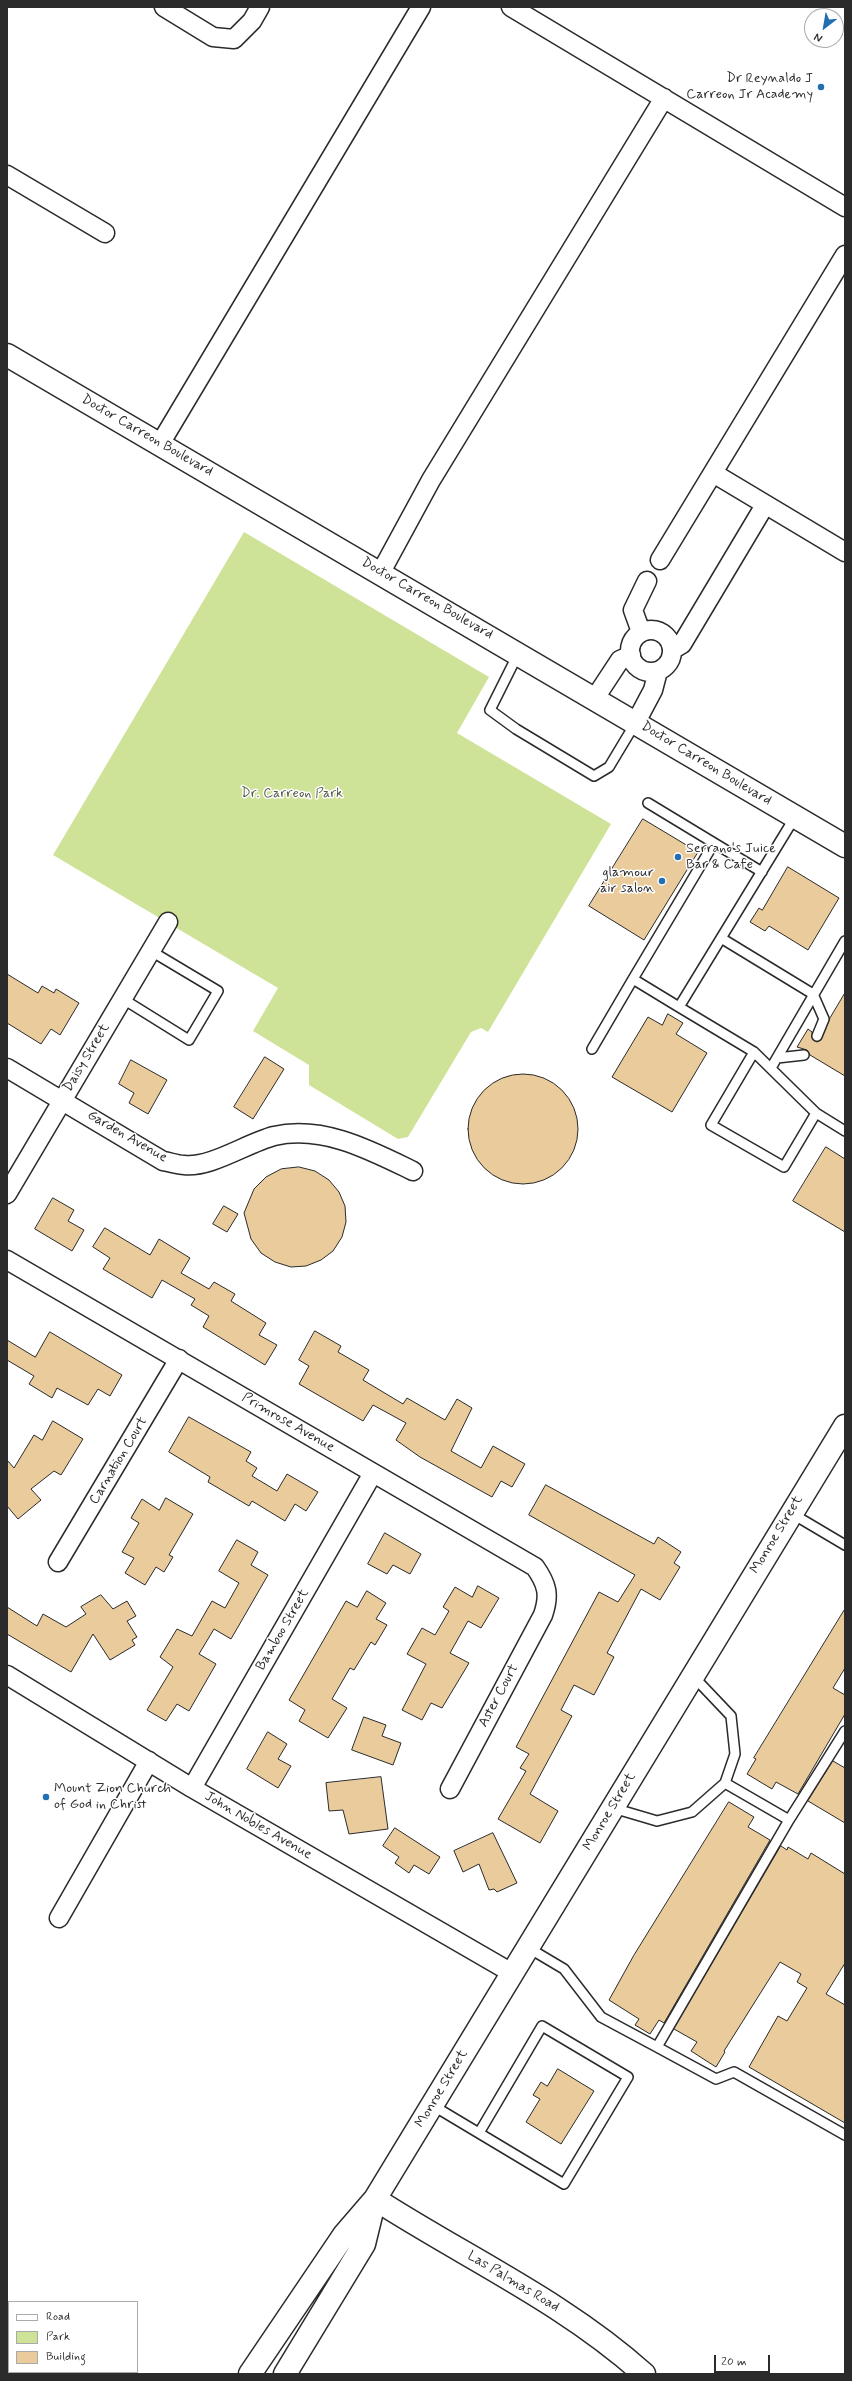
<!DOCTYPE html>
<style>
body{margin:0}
#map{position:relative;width:852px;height:2381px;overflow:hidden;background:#fff;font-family:Mynerve,sans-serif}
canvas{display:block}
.frame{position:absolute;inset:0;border:8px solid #2b2b2b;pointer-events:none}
.legend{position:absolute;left:8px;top:2301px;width:130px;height:72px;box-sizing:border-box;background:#fff;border:1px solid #aaa;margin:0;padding:5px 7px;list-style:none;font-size:12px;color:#2b2b2b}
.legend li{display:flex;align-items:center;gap:8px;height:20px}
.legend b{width:20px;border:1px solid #aaa}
.north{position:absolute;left:804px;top:8px;width:40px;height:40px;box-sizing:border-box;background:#fff;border:1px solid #aaa;border-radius:50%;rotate:211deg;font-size:11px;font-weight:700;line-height:16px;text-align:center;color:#2b2b2b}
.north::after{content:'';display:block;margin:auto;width:14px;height:18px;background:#1f6fb2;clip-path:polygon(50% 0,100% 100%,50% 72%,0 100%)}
.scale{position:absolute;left:714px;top:2355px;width:56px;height:18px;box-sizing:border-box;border:2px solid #2b2b2b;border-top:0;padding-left:5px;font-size:12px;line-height:14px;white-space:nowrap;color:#2b2b2b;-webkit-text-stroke:3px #fff;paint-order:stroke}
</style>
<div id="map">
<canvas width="852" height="2381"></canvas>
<div class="frame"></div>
<ul class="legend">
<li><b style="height:5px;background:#fff"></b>Road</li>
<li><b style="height:11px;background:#cfe398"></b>Park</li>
<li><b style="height:11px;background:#e9cb9c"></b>Building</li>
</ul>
<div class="north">N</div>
<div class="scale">20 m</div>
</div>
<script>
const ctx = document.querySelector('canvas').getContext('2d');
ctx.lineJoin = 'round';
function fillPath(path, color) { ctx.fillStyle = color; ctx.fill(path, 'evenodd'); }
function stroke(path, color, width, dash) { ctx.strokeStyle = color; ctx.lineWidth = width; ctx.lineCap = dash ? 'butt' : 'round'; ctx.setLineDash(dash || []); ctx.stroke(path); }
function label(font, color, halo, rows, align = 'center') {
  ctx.font = font + ' Mynerve,sans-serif'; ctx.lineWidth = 3; ctx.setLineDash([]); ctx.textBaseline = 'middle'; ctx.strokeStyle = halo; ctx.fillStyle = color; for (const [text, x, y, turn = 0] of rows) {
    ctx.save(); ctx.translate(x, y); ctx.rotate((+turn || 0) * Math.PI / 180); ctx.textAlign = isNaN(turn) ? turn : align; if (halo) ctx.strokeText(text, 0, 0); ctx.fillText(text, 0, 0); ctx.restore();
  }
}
const green = new Path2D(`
 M 244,532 L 489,677 L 457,733 L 611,824 L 488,1032 L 481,1028 L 471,1032 L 408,1137 L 398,1139 L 309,1085 L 309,1065 L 253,1031 L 278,988 L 53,855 Z`);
const building = new Path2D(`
 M 643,819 L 698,852 L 644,940 L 589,906 Z
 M 788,867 L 839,898 L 808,950 L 769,926 L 765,931 L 750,922 L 759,908 L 762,910 Z
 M 7,974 L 38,993 L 42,986 L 54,993 L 56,989 L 79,1003 L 60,1035 L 51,1029 L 41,1044 L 7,1023 Z
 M 845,993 L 845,1076 L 810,1055 L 807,1050 L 797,1047 L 808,1029 L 812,1032 L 813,1040 L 817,1042 L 821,1040 L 830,1018 Z
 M 668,1014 L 683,1023 L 676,1034 L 707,1053 L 672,1112 L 612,1077 L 648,1017 L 662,1025 Z
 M 265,1057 L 284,1069 L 253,1119 L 234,1107 Z
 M 131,1060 L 167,1080 L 148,1114 L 129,1103 L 134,1093 L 119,1084 Z
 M468 1129a55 55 0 1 1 110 0a55 55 0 1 1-110 0Z
 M 826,1147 L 845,1159 L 845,1232 L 793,1201 Z
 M 299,1167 L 315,1171 L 329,1180 L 339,1192 L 345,1206 L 346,1222 L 342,1237 L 333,1251 L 321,1260 L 306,1266 L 291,1267 L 275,1262 L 261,1253 L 251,1239 L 244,1213 L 254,1189 L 266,1177 L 281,1169 Z
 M 53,1198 L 74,1210 L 68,1221 L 84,1230 L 72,1251 L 35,1229 Z
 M 224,1206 L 238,1214 L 227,1232 L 213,1224 Z
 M 105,1228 L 150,1255 L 159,1239 L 190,1258 L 181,1273 L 209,1289 L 214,1282 L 235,1294 L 231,1301 L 266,1323 L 259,1335 L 277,1345 L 265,1365 L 203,1327 L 209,1316 L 191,1305 L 195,1299 L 162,1280 L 152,1298 L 103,1269 L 110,1258 L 93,1247 Z
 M 315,1331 L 341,1346 L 338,1352 L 369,1370 L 363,1380 L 403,1404 L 407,1398 L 445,1420 L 457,1399 L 472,1408 L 451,1451 L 481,1468 L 493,1446 L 525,1464 L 512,1487 L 501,1481 L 492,1497 L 420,1457 L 396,1440 L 406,1423 L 373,1405 L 363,1421 L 299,1384 L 309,1366 L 299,1360 Z
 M 50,1332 L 122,1375 L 110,1396 L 98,1389 L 88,1405 L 57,1388 L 52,1398 L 29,1384 L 34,1376 L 7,1360 L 7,1340 L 35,1357 Z
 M 189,1417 L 251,1452 L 246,1461 L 257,1468 L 252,1476 L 277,1491 L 287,1474 L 318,1492 L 306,1511 L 295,1504 L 285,1521 L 252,1501 L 249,1506 L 208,1482 L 210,1477 L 169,1452 Z
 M 53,1421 L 83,1439 L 61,1475 L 54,1471 L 31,1489 L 41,1500 L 18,1519 L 7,1506 L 7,1460 L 14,1468 L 34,1435 L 42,1440 Z
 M 546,1485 L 654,1544 L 658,1537 L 681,1552 L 674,1563 L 680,1567 L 660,1600 L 641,1589 L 607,1653 L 614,1657 L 594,1695 L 574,1685 L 561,1710 L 572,1716 L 530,1794 L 558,1811 L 540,1843 L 498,1819 L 526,1771 L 520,1768 L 529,1754 L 516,1747 L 599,1592 L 618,1602 L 635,1575 L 529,1515 Z
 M 166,1498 L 193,1514 L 169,1555 L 173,1557 L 164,1572 L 156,1567 L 145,1585 L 125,1573 L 134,1558 L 122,1552 L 139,1523 L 131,1518 L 142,1499 L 159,1510 Z
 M 385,1533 L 421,1554 L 410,1574 L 393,1565 L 387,1574 L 368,1564 Z
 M 237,1540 L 258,1552 L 251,1565 L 268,1575 L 231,1639 L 214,1629 L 199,1654 L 216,1664 L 189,1711 L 177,1704 L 166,1721 L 147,1710 L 173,1667 L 160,1657 L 177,1629 L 192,1636 L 212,1601 L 225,1608 L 239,1583 L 219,1571 Z
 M 478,1586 L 499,1598 L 481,1628 L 468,1621 L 450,1653 L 469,1663 L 442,1708 L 431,1703 L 422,1720 L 402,1710 L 426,1664 L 407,1654 L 422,1628 L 435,1635 L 449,1611 L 443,1607 L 455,1587 L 472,1597 Z
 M 367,1591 L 386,1603 L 376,1619 L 387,1625 L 375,1645 L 371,1642 L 354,1670 L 350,1668 L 332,1699 L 347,1708 L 328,1738 L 299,1721 L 305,1710 L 289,1700 L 346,1601 L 357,1607 Z
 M 101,1595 L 113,1609 L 127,1601 L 136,1616 L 127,1621 L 137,1637 L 132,1640 L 135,1645 L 110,1660 L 93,1634 L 71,1672 L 7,1634 L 7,1607 L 37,1626 L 43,1614 L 66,1627 L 86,1614 L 81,1607 Z
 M 845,1609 L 845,1668 L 833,1688 L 845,1695 L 845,1714 L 798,1794 L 776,1782 L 772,1789 L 747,1774 L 756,1759 L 754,1758 Z
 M 364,1717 L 386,1725 L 382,1736 L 401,1743 L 393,1765 L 352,1750 Z
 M 268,1732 L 287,1744 L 278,1759 L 291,1766 L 278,1788 L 247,1769 Z
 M 833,1761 L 845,1768 L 845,1823 L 808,1801 Z
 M 381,1777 L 388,1829 L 349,1834 L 343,1810 L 329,1811 L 326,1783 Z
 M 729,1802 L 754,1817 L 748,1827 L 770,1840 L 664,2023 L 659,2020 L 650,2034 L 635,2025 L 639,2019 L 609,2000 L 634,1955 Z
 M 395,1828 L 440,1857 L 429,1874 L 414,1865 L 409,1873 L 395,1863 L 399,1857 L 383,1846 Z
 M 493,1833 L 517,1883 L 497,1892 L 494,1889 L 489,1890 L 479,1864 L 463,1872 L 454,1851 Z
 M 781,1846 L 787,1850 L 788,1847 L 808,1859 L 811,1853 L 845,1874 L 845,1963 L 826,1994 L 845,2005 L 845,2123 L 749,2067 L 778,2016 L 787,2021 L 807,1988 L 797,1982 L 801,1974 L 780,1962 L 724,2051 L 725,2052 L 716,2067 L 691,2051 L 697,2042 L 674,2029 Z
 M 558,2069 L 594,2091 L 561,2144 L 526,2122 L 540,2099 L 533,2095 L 541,2082 L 547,2086 Z`);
const lane = new Path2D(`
 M 518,654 L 490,710 L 516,729 L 594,776 L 609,767 L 636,722
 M 795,817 L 679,1007 L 754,1052 L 816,1113 L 845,1131
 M 714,843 L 762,872
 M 721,938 L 813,994 L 824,1019 L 817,1036
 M 633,979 L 714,843 L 648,803
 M 123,999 L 189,1040 L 218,991 L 151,951
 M 592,1049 L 633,979 L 679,1007
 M 754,1052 L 711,1125 L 784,1167 L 816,1113
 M 777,1058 L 804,1055
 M 771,1068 L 845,941
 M 791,1513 L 845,1545
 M 613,1808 L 657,1821 L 692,1812 L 725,1783 L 735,1754 L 731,1716 L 693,1676
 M 789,1820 L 845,1731
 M 527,1947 L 564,1969 L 601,2017 L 657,2047 L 789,1820 L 725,1783
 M 657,2047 L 716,2079 L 734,2072 L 845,2135
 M 432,2105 L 564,2184 L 628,2077 L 542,2026 L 479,2133
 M 7,2353 L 9,2354
 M 39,2372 L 43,2374`);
const street = new Path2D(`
 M 164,7 L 213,37 L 234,39 L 252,21 L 260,7
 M 511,7 L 845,207
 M 7,175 L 105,233
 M 160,444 L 421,7
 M 713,473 L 845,552
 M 660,560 L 845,255
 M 381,572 L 431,480 L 664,98
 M630 651a21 21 0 1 1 42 0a21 21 0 1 1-42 0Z
 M 641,632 L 633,610 L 647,581
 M 672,650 L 682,644 L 765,505
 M 595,698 L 620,660 L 631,655
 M 636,722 L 653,690 L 658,671
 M 7,1068 L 163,1161 C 170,1162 177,1165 184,1165 C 211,1168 247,1143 274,1136 C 323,1125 370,1150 413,1171
 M 7,1194 L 168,922
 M 7,1260 L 535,1567 C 547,1584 550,1595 543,1615 L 450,1789
 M 58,1562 L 179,1359
 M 7,1675 L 192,1788 L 512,1973
 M 192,1788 L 373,1473
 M 59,1918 L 149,1761`);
const secondary = new Path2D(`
 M 7,355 L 845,846
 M 375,2199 C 465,2257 564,2302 644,2374
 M 250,2374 L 344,2235 L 375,2199 L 845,1426
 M 285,2374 L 364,2244 L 374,2203`);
const markers = [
 [821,87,4,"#1f6fb2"],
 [678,857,4,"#1f6fb2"],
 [662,881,4,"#1f6fb2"],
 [46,1797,4,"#1f6fb2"]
];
const poiNames = [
 ["Dr Reynaldo J",813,79],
 ["Carreon Jr Academy",813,95],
 ["Serrano's Juice",686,849,"left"],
 ["Bar & Cafe",686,865,"left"],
 ["glamour",654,873],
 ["air salon",654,889],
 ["Mount Zion Church",54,1789,"left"],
 ["of God in Christ",54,1805,"left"]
];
const streetNames = [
 ["Doctor Carreon Boulevard",147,436,30],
 ["Doctor Carreon Boulevard",427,599,30],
 ["Doctor Carreon Boulevard",706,764,31],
 ["Daisy Street",87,1058,-59],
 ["Garden Avenue",127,1137,30],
 ["Primrose Avenue",288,1423,30],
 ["Carnation Court",119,1461,-59],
 ["Monroe Street",777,1535,-59],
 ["Bamboo Street",283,1630,-60],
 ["Aster Court",499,1696,-62],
 ["Monroe Street",610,1812,-59],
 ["John Nobles Avenue",258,1826,30],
 ["Monroe Street",442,2089,-59],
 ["Las Palmas Road",513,2282,31]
];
const parkNames = [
 ["Dr. Carreon Park",292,794]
];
fillPath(green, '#cfe398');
fillPath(building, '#e9cb9c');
stroke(building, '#2b2b2b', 1);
stroke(lane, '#2b2b2b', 12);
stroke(street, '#2b2b2b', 21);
stroke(secondary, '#2b2b2b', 25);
stroke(lane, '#fff', 9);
stroke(street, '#fff', 18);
stroke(secondary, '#fff', 22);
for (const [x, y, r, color] of markers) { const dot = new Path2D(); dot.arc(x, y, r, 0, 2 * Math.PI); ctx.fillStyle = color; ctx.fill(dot); stroke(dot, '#fff', 1.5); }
label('14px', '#2b2b2b', '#fff', poiNames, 'right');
label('14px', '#2b2b2b', '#fff', streetNames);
label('14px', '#545946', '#fff', parkNames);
</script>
